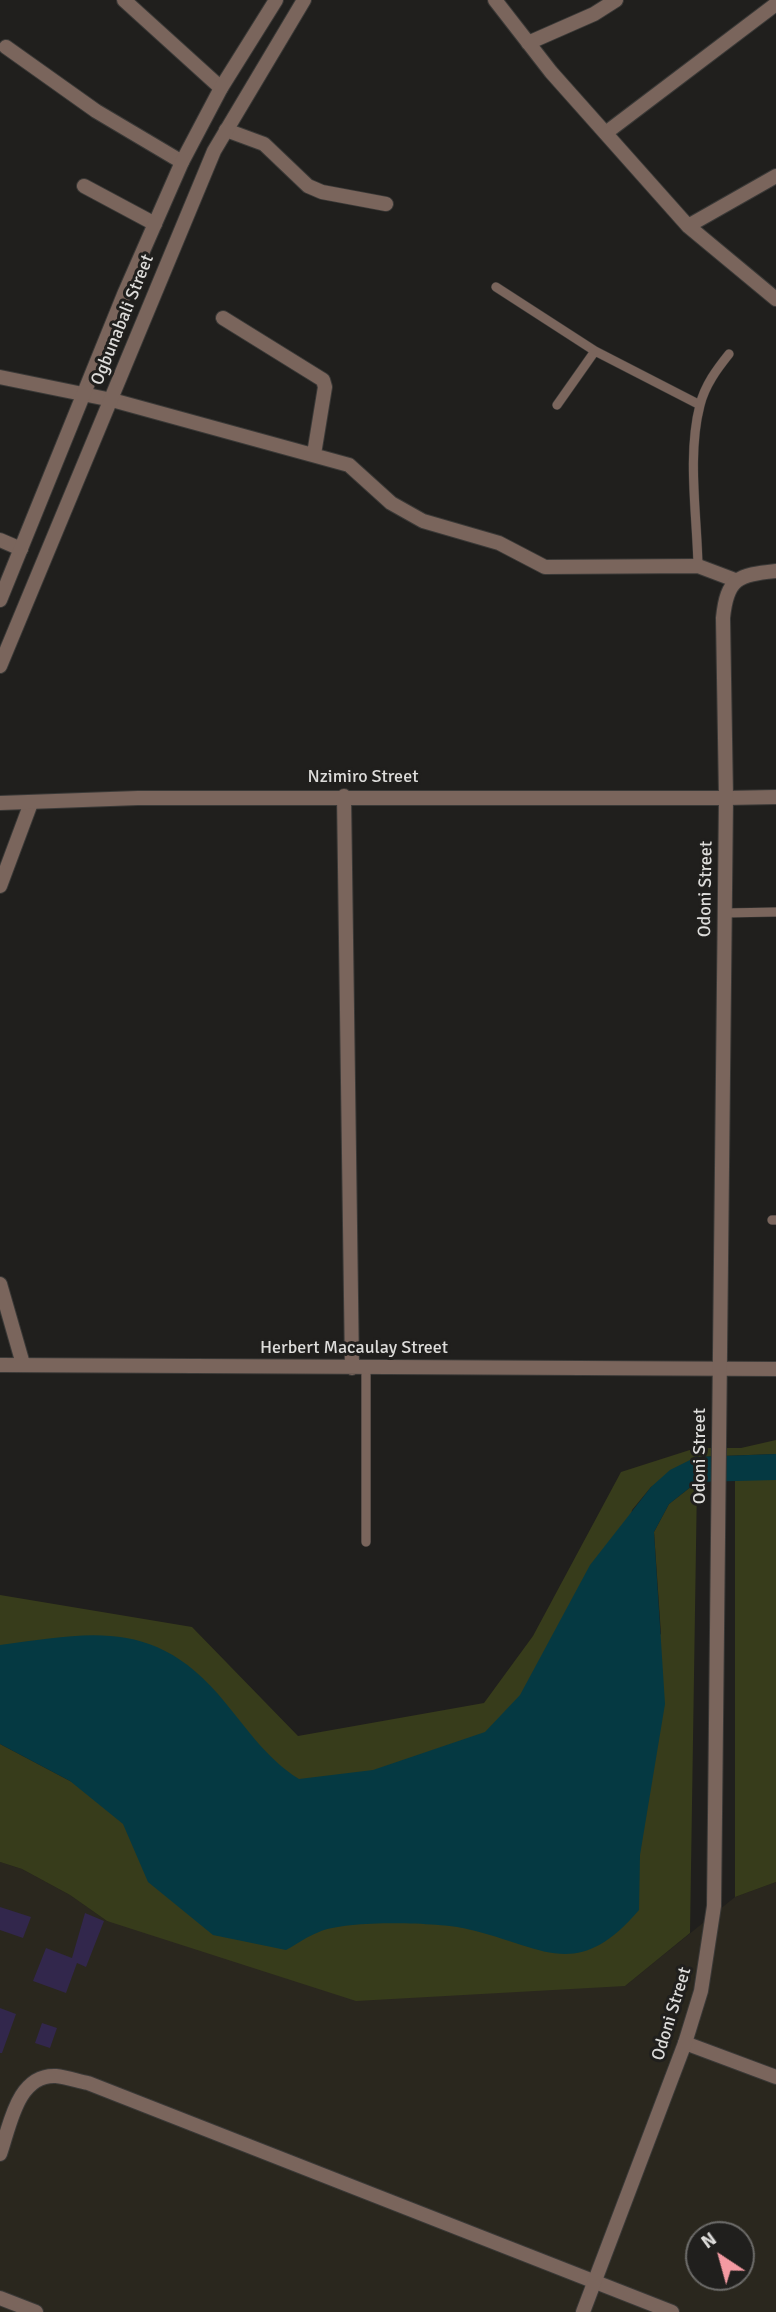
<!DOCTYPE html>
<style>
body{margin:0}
#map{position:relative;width:776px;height:2312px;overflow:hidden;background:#201f1d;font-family:Signika,sans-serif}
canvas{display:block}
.north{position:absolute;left:685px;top:2221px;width:70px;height:70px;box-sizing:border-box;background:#201f1d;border:2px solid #6c6b69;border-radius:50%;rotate:324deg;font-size:19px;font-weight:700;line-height:28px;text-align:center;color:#dddcda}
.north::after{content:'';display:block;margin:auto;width:24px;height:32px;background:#f49aa2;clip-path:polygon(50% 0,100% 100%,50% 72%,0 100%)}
</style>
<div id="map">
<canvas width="776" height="2312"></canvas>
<div class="north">N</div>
</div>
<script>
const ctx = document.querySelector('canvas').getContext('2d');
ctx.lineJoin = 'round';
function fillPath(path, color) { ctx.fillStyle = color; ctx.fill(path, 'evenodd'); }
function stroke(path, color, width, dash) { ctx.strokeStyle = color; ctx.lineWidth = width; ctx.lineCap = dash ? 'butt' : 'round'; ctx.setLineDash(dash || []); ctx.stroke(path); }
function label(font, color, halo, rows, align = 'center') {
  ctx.font = font + ' Signika,sans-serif'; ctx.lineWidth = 6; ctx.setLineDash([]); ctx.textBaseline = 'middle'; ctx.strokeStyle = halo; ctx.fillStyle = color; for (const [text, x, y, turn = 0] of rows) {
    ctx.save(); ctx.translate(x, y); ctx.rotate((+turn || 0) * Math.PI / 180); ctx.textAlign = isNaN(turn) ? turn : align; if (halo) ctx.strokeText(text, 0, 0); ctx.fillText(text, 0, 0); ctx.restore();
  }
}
const built = new Path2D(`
 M 0,1862 L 22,1869 L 70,1895 L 107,1921 L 625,1986 L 735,1897 L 776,1882 L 776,2312 L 0,2312 ZM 699,2235 L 741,2235 L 741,2277 L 699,2277 Z`);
const green = new Path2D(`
 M 776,1440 L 776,1454 L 696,1457 L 651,1487 L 632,1510 L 622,1567 L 485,1844 L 0,1683 L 0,1595 L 192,1627 L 298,1736 L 484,1703 L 533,1636 L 621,1472 L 696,1448 L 741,1448 Z
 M 735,1479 L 776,1479 L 776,1882 L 735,1897 Z
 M 697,1482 L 690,1933 L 625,1986 L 356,2001 L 107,1921 L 70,1895 L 22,1869 L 0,1862 L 0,1744 L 70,1781 L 276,1873 L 661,1634 L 654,1532 L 669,1504 Z`);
const water = new Path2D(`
 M 776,1454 L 776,1480 L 697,1482 L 669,1504 L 654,1532 L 665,1704 L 640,1855 L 639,1910 C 576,1984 543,1946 467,1929 C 437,1922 346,1920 319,1932 C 308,1936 297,1944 286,1950 L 213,1935 L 148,1882 L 123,1824 L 70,1781 L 0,1744 L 0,1645 C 88,1633 152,1618 218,1694 C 244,1724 265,1758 299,1779 L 373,1770 L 485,1732 L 520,1695 L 590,1565 L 651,1487 L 670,1470 L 696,1457 Z`);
const building = new Path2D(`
 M 0,1907 L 31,1917 L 23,1938 L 0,1930 Z
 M 85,1913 L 104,1921 L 86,1967 L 77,1963 L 66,1993 L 33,1981 L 46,1948 L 72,1958 Z
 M 0,2008 L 16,2014 L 2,2053 L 0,2053 Z
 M 42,2023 L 57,2028 L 50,2048 L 35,2043 Z`);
const service = new Path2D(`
 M 496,287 L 595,351 L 700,405
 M 557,405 L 595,351
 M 698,566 C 697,515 687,455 700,405 C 705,385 717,369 729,354
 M 725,913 L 776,912
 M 772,1220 L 776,1220
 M 366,1542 L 366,1368`);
const minor = new Path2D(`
 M 124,0 L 221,88
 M 495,0 L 551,72 L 688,226 L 776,299
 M 528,43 L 594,14 L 616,0
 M 6,47 L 96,111 L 182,162
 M 226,130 L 264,144 L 308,186 L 322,192 L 386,204
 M 607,132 L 776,4
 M 84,186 L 155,224
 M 688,226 L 776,176
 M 223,318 L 323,380 L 325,387 L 314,454
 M 0,377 L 112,400 L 349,465 L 391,503 L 423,521 L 499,543 L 545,567 L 698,566 L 735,580
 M 0,540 L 21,549
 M 344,796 L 352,1368
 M 726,798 L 776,797
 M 0,886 L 31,803
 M 0,1284 L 23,1364
 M 0,1365 L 776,1369
 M 685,2043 L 776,2077
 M 0,2154 C 10,2126 17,2074 56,2076 C 66,2077 78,2081 88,2083 L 672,2312`);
const tertiary = new Path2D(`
 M 0,600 L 125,292 L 182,162 L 221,88 L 276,0
 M 0,666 L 214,151 L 304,0
 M 0,803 L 138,798 L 726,798
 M 0,2298 L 36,2312
 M 583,2312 L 685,2043 L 701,1991 L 714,1906 L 726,798 L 723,618 C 727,578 738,575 776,571`);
const streetNames = [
 ["Ogbunabali Street",123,320,-68],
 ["Nzimiro Street",363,777],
 ["Odoni Street",706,889,-89],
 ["Herbert Macaulay Street",354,1348],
 ["Odoni Street",700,1456,-90],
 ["Odoni Street",672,2014,-73]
];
fillPath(built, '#2a271e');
fillPath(green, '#373c1b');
fillPath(water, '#053942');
fillPath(building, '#32274c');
stroke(service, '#3a3937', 10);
stroke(minor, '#3a3937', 16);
stroke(tertiary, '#3a3937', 16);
stroke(service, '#7a655c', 9);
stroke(minor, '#7a655c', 14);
stroke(tertiary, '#7a655c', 14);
label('18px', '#dddcda', '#201f1d', streetNames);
</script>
